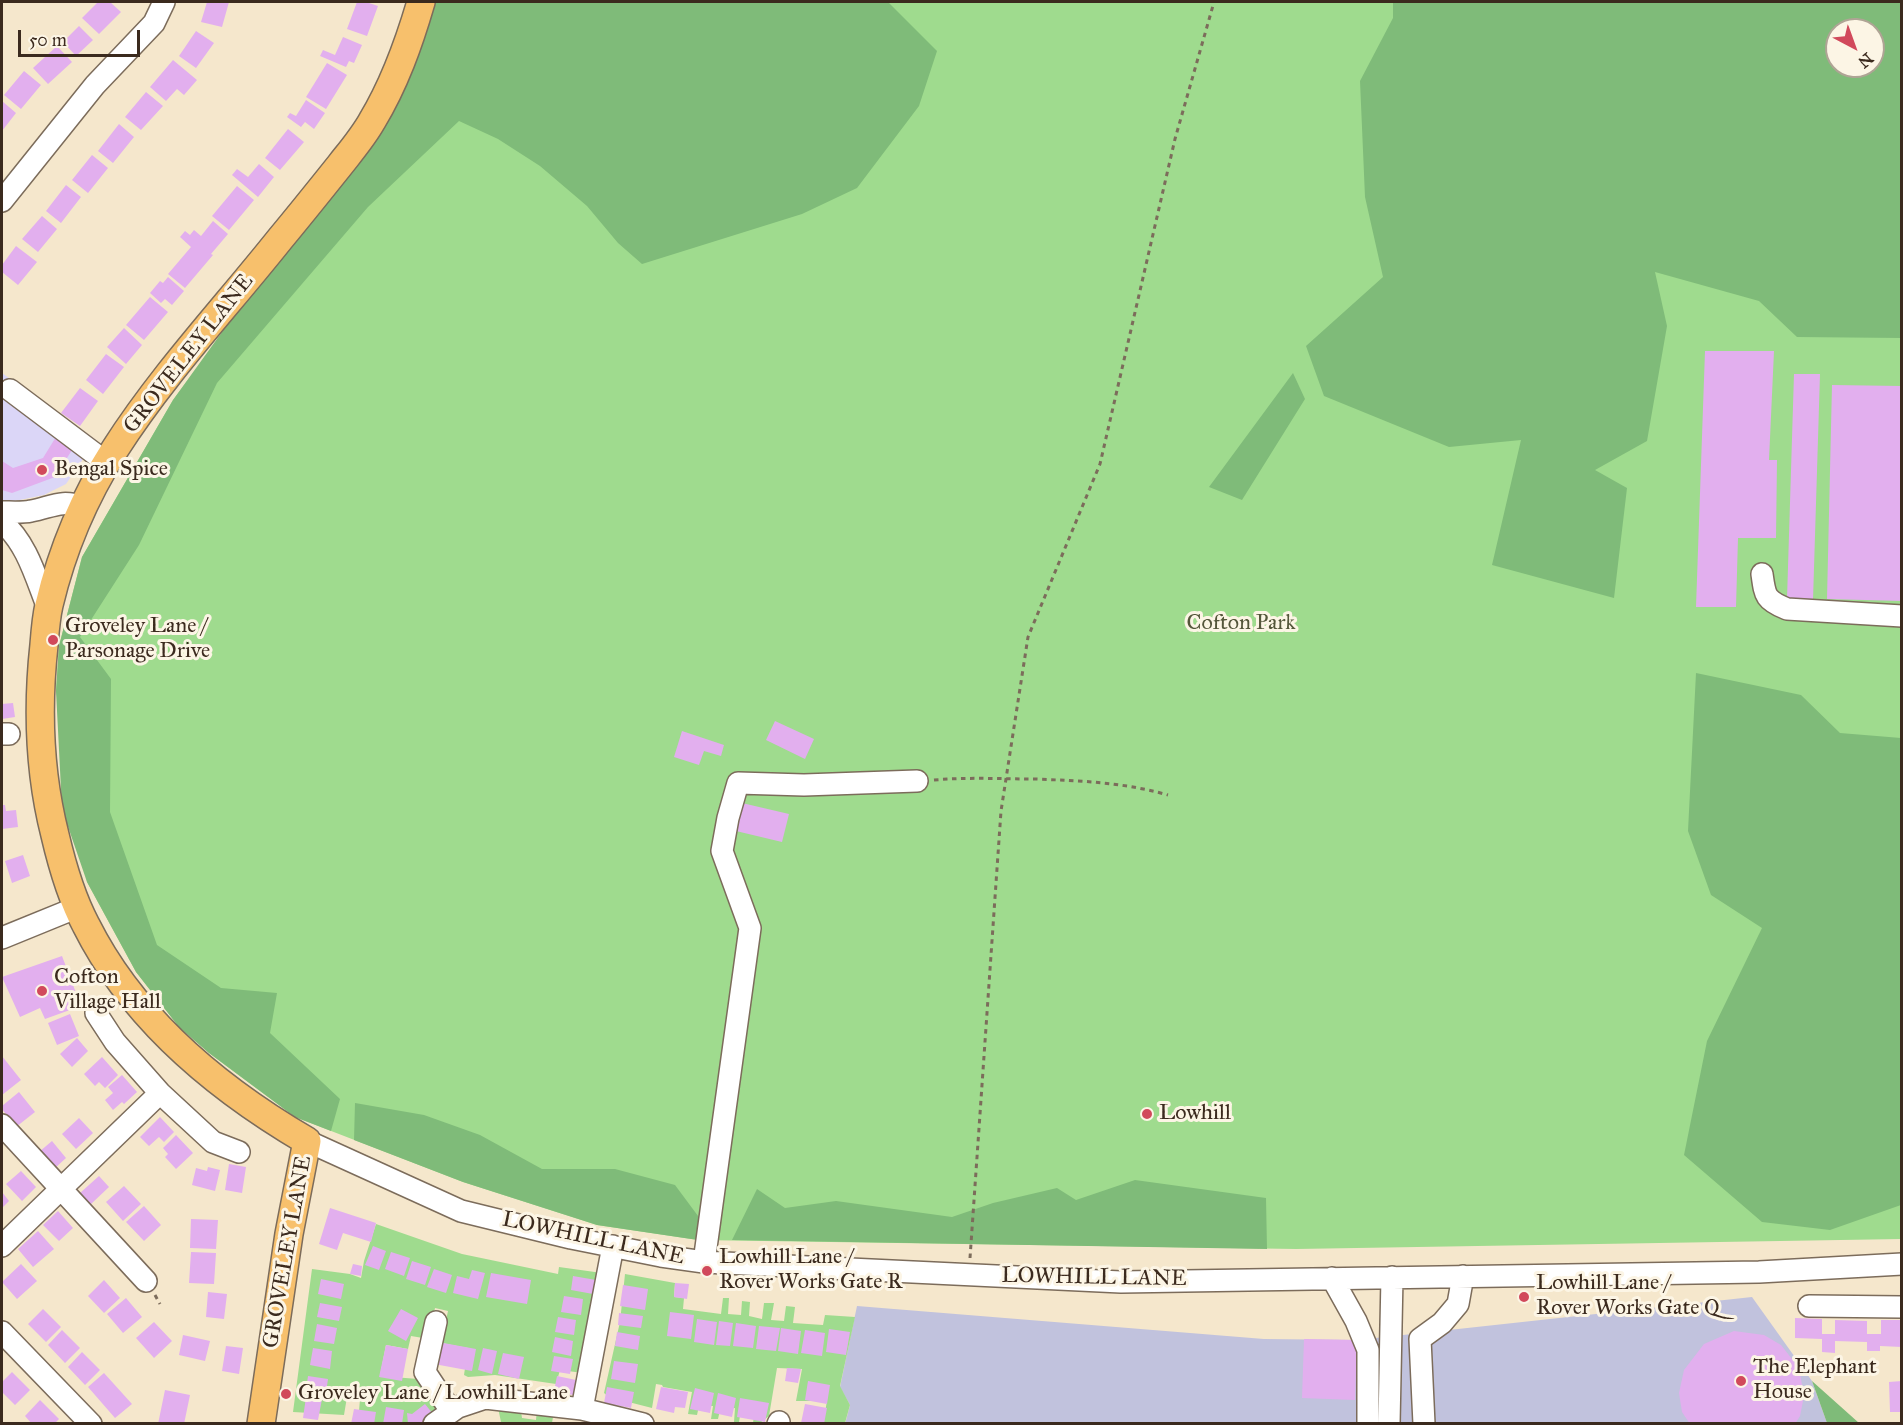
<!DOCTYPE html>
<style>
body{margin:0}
#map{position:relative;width:1903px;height:1425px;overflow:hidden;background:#f5e7cc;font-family:"IM FELL Great Primer",serif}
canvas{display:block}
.frame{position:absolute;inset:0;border:3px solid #3b2a1e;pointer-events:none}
.north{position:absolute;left:1825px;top:18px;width:60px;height:60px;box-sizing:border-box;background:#fcf5e5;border:2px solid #afa495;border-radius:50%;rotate:139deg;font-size:16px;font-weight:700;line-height:24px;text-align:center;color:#3b2a1e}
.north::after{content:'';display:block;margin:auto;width:21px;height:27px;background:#d1495b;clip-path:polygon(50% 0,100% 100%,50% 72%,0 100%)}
.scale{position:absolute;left:18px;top:30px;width:122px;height:27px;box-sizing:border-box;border:3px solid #3b2a1e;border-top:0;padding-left:8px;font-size:18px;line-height:21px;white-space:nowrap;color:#3b2a1e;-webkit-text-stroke:4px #fcf5e5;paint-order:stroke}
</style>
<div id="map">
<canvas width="1903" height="1425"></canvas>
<div class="frame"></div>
<div class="north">N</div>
<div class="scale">50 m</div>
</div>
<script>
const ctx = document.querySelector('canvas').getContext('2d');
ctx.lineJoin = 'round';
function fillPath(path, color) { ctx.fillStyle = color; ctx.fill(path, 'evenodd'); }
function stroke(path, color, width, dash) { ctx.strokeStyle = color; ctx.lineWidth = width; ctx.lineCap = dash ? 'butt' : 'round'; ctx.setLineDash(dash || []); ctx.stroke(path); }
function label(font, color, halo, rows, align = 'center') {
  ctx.font = font + ' "IM FELL Great Primer",serif'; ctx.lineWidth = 6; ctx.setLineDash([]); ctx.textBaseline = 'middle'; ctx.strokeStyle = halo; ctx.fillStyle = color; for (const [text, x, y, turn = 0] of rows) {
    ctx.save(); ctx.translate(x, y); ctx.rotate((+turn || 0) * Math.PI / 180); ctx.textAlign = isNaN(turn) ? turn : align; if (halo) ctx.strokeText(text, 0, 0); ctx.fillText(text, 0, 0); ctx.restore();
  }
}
const built = new Path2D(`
 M 2,373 L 96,440 L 66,484 L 44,495 L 5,503 L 2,501 Z`);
const industrial = new Path2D(`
 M 1752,1297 L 1812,1381 L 1827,1423 L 845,1424 L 850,1405 L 840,1387 L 857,1306 L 1264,1339 L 1357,1340 Z`);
const green = new Path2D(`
 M 429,2 L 1901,2 L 1901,1239 L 1296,1249 L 698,1240 L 597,1225 L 463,1182 L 295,1117 L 209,1053 L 179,1027 L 136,972 L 87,882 L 56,691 L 59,646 L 82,557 L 173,400 L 368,141 ZM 1837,30 L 1873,30 L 1873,66 L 1837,66 Z
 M 376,1224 L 462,1254 L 558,1274 L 559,1267 L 602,1273 L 583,1373 L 560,1370 L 556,1384 L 495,1375 L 468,1377 L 464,1375 L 468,1348 L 441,1343 L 448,1311 L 435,1308 L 429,1339 L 411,1336 L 408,1349 L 386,1345 L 380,1376 L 418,1379 L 440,1407 L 419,1423 L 358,1423 L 360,1399 L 347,1397 L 344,1415 L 293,1412 L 312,1269 L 350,1274 L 361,1278 L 364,1261 Z
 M 625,1274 L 675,1283 L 674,1297 L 684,1298 L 683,1309 L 721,1314 L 723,1298 L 729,1298 L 728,1314 L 741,1315 L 742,1301 L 750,1302 L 749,1316 L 762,1319 L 764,1303 L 774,1303 L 771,1320 L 784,1321 L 786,1306 L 795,1307 L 793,1323 L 823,1325 L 825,1315 L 855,1317 L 840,1386 L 850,1405 L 845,1423 L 823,1423 L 827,1401 L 796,1401 L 802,1369 L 777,1368 L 769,1416 L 760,1423 L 753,1423 L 754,1416 L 740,1416 L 739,1422 L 734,1422 L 735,1408 L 720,1410 L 718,1419 L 711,1419 L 713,1406 L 699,1406 L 697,1415 L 688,1414 L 692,1392 L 663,1387 L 662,1385 L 656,1384 L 652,1408 L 609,1397 L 604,1393 L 620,1322 Z
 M 497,1403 L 520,1404 L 522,1418 L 536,1420 L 537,1408 L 554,1411 L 552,1423 L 499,1423 L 501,1422 Z`);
const forest = new Path2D(`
 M 427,2 L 888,2 L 937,51 L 919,106 L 857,188 L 802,214 L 642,264 L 618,243 L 587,206 L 540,166 L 498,139 L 459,121 L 368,207 L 217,383 L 139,545 L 80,637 L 111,679 L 110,812 L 157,945 L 221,988 L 277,993 L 270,1033 L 340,1099 L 331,1131 L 295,1117 L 209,1053 L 179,1027 L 136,972 L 87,882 L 62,809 L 56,691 L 59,646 L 82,557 L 173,400 L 253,289 L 368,141 Z
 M 1393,2 L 1901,2 L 1901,338 L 1797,337 L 1759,301 L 1655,272 L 1667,326 L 1647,441 L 1595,470 L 1627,488 L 1614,598 L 1492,565 L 1521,440 L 1449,447 L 1324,396 L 1306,346 L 1383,277 L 1365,197 L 1360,81 L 1393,18 ZM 1837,30 L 1873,30 L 1873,66 L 1837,66 Z
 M 1293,373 L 1305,399 L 1242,500 L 1209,487 Z
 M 1696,673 L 1801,695 L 1840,733 L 1901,738 L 1901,1205 L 1830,1230 L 1762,1222 L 1684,1155 L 1707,1041 L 1762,928 L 1711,895 L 1688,831 Z
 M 355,1103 L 424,1115 L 480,1135 L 542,1169 L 615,1169 L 675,1185 L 701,1220 L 698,1240 L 597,1225 L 463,1182 L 354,1140 Z
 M 1135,1180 L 1266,1198 L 1267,1249 L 732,1240 L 757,1189 L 785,1208 L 836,1201 L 952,1217 L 993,1203 L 1057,1188 L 1076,1200 Z
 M 1812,1381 L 1859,1423 L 1827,1423 Z`);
const building = new Path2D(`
 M 98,2 L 110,2 L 121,12 L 99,34 L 82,18 Z
 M 207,2 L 229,2 L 222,27 L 201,22 Z
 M 357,2 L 366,2 L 378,6 L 367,36 L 347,29 Z
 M 79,26 L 93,40 L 76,56 L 63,42 Z
 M 196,31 L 214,43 L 196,68 L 179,56 Z
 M 343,37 L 362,45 L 354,63 L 349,61 L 346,67 L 320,56 L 323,50 L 335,55 Z
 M 57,46 L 72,62 L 48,84 L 33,68 Z
 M 173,60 L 197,80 L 184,95 L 177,89 L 166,101 L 150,87 Z
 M 327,63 L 347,75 L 326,109 L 306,97 Z
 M 24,71 L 41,85 L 21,109 L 4,95 Z
 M 146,92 L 163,106 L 141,130 L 125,117 Z
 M 306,100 L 325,113 L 314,129 L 305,122 L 301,127 L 287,117 L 290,113 L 296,116 Z
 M 2,101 L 16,113 L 2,131 Z
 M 119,124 L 134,137 L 113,163 L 98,151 Z
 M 288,129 L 304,142 L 280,170 L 265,158 Z
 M 92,155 L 108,168 L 88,193 L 72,180 Z
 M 259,164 L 274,177 L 258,197 L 232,175 L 237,169 L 248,177 Z
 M 66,185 L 81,197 L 61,223 L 46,211 Z
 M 237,186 L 254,200 L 229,230 L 212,216 Z
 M 42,216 L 57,229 L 38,252 L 22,239 Z
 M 213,221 L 228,234 L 211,254 L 213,255 L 185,288 L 168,274 L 191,247 L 180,237 L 185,231 L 190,235 L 194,230 L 201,236 Z
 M 16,246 L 37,262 L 18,285 L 2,272 L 2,265 Z
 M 168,277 L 184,291 L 172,305 L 165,299 L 161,303 L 150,293 L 160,281 L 163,283 Z
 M 150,297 L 168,312 L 144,340 L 126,325 Z
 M 124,328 L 142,345 L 126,364 L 107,347 Z
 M 1705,351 L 1774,351 L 1769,460 L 1777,460 L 1776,538 L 1738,538 L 1736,607 L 1696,607 Z
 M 106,354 L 124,367 L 103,394 L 86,380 Z
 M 1794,374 L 1820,374 L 1813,600 L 1787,599 Z
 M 1832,385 L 1902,386 L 1902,601 L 1827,599 Z
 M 80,388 L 98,401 L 80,426 L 61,413 Z
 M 59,432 L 77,442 L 55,477 L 12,493 L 2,490 L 2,461 L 13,468 L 43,458 Z
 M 13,703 L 15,717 L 2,719 L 2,704 Z
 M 775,721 L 814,739 L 805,759 L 766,740 Z
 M 682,731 L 724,745 L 721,756 L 704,751 L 699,765 L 674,757 Z
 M 742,803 L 789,814 L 782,842 L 736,831 Z
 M 2,805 L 5,805 L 6,811 L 16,810 L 18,827 L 2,829 Z
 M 23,855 L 30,876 L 12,883 L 5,861 Z
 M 62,956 L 81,1006 L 45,1019 L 40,1008 L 20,1017 L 2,977 Z
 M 70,1014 L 79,1036 L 57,1045 L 48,1023 Z
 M 77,1038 L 88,1051 L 72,1067 L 60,1054 Z
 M 2,1056 L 21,1080 L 2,1095 Z
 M 102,1057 L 118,1075 L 105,1088 L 99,1082 L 95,1086 L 84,1074 Z
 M 122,1075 L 137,1092 L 124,1104 L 122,1102 L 113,1110 L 105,1100 L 113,1093 L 108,1087 Z
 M 19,1092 L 35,1112 L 16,1127 L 2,1109 L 2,1106 Z
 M 160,1117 L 174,1132 L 164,1142 L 159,1137 L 149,1146 L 140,1137 Z
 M 79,1118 L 93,1133 L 76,1149 L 62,1134 Z
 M 176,1135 L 193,1153 L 176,1169 L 165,1157 L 168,1154 L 163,1148 Z
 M 52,1141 L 66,1158 L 54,1169 L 39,1152 Z
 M 229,1164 L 246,1167 L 242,1193 L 225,1190 Z
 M 208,1167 L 220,1170 L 215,1191 L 192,1185 L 196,1168 L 207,1171 Z
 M 21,1171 L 36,1187 L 22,1201 L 6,1184 Z
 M 99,1176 L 109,1187 L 90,1205 L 80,1193 Z
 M 124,1186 L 141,1204 L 123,1221 L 106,1202 Z
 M 2,1192 L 9,1201 L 2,1208 Z
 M 144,1206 L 161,1225 L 144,1241 L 126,1222 Z
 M 330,1208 L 376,1223 L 371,1242 L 343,1233 L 337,1250 L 319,1244 Z
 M 58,1211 L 73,1228 L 59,1241 L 43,1225 Z
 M 191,1219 L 218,1220 L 216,1249 L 190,1248 Z
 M 38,1231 L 54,1249 L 33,1267 L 18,1249 Z
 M 373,1246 L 386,1251 L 379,1270 L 365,1265 Z
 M 191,1252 L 216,1253 L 214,1284 L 189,1283 Z
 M 391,1252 L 410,1258 L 404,1276 L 385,1269 Z
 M 412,1261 L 431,1267 L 425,1285 L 406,1279 Z
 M 21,1264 L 37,1281 L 17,1299 L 2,1282 Z
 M 353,1264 L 362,1266 L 361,1276 L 350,1274 Z
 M 434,1269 L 452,1275 L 446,1293 L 427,1287 Z
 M 472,1270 L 485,1273 L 478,1299 L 453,1293 L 457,1276 L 469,1279 Z
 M 491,1273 L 531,1280 L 527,1304 L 486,1297 Z
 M 573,1276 L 596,1280 L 593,1294 L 571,1290 Z
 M 321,1279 L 344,1284 L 341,1299 L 318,1294 Z
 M 104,1280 L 120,1298 L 104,1313 L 88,1296 Z
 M 675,1283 L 689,1284 L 687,1299 L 674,1297 Z
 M 623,1285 L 648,1289 L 645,1310 L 620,1306 Z
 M 208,1292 L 227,1294 L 224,1319 L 206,1317 Z
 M 564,1296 L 583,1299 L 581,1315 L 561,1312 Z
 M 126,1298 L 142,1317 L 123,1333 L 107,1314 Z
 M 320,1303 L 342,1307 L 339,1321 L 317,1317 Z
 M 43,1309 L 61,1327 L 46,1342 L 28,1324 Z
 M 401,1309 L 418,1318 L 406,1341 L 388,1331 Z
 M 670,1312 L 694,1315 L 691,1339 L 667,1336 Z
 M 619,1313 L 643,1316 L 641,1328 L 618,1325 Z
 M 558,1317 L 576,1320 L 574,1335 L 555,1332 Z
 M 1795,1318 L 1822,1319 L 1822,1334 L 1835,1334 L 1835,1320 L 1867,1321 L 1867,1334 L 1881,1334 L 1881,1320 L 1902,1320 L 1902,1347 L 1880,1346 L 1880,1351 L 1867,1351 L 1867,1342 L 1835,1341 L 1835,1353 L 1822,1352 L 1822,1339 L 1795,1338 Z
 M 697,1319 L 717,1322 L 714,1345 L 694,1342 Z
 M 719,1321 L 733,1323 L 730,1346 L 716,1345 Z
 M 154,1322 L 172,1341 L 154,1358 L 136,1338 Z
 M 736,1323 L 756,1326 L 753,1348 L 733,1346 Z
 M 317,1324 L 337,1328 L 334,1344 L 314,1341 Z
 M 759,1326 L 780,1328 L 776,1351 L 756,1349 Z
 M 781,1328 L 801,1331 L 798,1354 L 778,1351 Z
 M 829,1329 L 850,1332 L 846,1355 L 826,1352 Z
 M 62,1330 L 80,1348 L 65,1363 L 48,1345 Z
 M 805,1330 L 825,1333 L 822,1356 L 801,1353 Z
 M 1734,1331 L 1764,1335 L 1781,1345 L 1799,1368 L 1804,1396 L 1800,1416 L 1795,1424 L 1690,1424 L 1682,1412 L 1679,1393 L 1684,1370 L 1704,1344 Z
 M 617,1332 L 640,1336 L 638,1350 L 615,1346 Z
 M 183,1335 L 210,1341 L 205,1361 L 179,1355 Z
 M 555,1337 L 573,1341 L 571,1356 L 552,1352 Z
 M 1304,1339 L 1357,1340 L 1355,1400 L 1302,1398 Z
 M 438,1342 L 476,1349 L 472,1371 L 434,1364 Z
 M 386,1345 L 408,1349 L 402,1381 L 379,1377 Z
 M 226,1346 L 243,1348 L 239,1374 L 222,1371 Z
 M 313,1348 L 332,1351 L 330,1369 L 310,1365 Z
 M 483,1348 L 497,1351 L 492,1374 L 478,1370 Z
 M 82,1352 L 100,1370 L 85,1385 L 68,1367 Z
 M 503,1353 L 524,1357 L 519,1379 L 498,1374 Z
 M 554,1356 L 573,1359 L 570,1374 L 551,1371 Z
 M 614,1361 L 638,1364 L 635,1383 L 611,1379 Z
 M 787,1368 L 801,1369 L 798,1383 L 785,1381 Z
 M 12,1372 L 30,1390 L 15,1405 L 2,1392 L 2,1382 Z
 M 104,1373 L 132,1404 L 115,1418 L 88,1387 Z
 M 308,1376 L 328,1379 L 326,1393 L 306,1390 Z
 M 557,1376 L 576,1380 L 573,1395 L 554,1391 Z
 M 808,1381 L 830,1385 L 827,1404 L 805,1400 Z
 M 1902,1381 L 1902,1412 L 1890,1412 L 1889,1382 Z
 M 607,1387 L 634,1392 L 631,1408 L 604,1403 Z
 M 661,1387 L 688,1392 L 685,1408 L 675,1407 L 674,1413 L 656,1409 Z
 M 695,1388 L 714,1393 L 710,1413 L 690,1409 Z
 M 165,1390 L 190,1395 L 184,1424 L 158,1424 Z
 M 718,1393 L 736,1398 L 732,1417 L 714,1413 Z
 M 306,1397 L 322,1399 L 318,1420 L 303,1418 Z
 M 740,1398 L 769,1403 L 765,1422 L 737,1417 Z
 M 40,1400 L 59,1419 L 54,1424 L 32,1424 L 25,1416 Z
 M 425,1404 L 433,1414 L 421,1424 L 408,1424 L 407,1413 L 412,1414 Z
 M 805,1404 L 827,1408 L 824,1424 L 801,1423 Z
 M 386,1407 L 404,1410 L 402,1424 L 383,1424 Z
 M 354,1409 L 376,1412 L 374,1424 L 351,1424 Z`);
const path = new Path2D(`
 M 934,780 C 968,777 1002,779 1035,779 C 1082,781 1122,782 1168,795
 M 970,1258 L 1001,811 L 1028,637 L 1100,464 L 1175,139 L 1214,2
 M 155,1295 L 160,1304`);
const minor = new Path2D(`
 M 2,201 L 95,85 L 154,23 L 164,2
 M 10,390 L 107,463
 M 2,512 C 11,512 22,513 31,511 C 52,507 61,499 83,507
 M 2,522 C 27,543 36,578 48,608
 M 1762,574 C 1765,596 1765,600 1787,609 L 1902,616
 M 2,734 L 9,734
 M 2,938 L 78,907
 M 96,1013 L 115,1042 L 160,1093 L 213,1142 L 239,1152
 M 2,1125 L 146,1281
 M 307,1141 L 461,1211 L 571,1238 L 661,1256 L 704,1262 L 1121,1282 L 1759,1272 L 1902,1264
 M 2,1246 L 160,1093
 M 704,1262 L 750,928 L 722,851 L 728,818 L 738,783 L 804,785 L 917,781
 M 1332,1278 L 1356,1321 L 1368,1350 L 1368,1424
 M 1809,1306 L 1902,1307
 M 436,1322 L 425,1372 L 451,1411
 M 2,1332 L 91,1424
 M 582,1409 L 613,1246
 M 434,1424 L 458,1407 L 485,1398 L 582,1409 L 643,1424
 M 778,1424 L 779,1422
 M 1389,1424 L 1392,1277
 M 1424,1424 L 1420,1339 L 1442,1323 L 1458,1304 L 1463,1276`);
const major = new Path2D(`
 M 261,1424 L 289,1234 L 307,1141 C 218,1089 133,1019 86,925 C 71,897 62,865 55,835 C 39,772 37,709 44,645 C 45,632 46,618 49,605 C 62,550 85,496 115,449 C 163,374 225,308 280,239 C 300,215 320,190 340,165 C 351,151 363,137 372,121 C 395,83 409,43 421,2`);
const markers = [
 [42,470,6,"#d1495b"],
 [53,640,6,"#d1495b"],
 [42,991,6,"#d1495b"],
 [1147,1114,6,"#d1495b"],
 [707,1271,6,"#d1495b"],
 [1524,1297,6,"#d1495b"],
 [1741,1381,6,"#d1495b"],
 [286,1394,6,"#d1495b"]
];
const streetNames = [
 ["GROVELEY LANE",189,354,-52],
 ["LOWHILL LANE",593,1239,12],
 ["GROVELEY LANE",288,1252,-80],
 ["LOWHILL LANE",1094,1278,1]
];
const poiNames = [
 ["Bengal Spice",54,470],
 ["Groveley Lane /",65,627],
 ["Parsonage Drive",65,652],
 ["Cofton",54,978],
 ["Village Hall",54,1003],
 ["Lowhill",1159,1114],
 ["Lowhill Lane /",719,1258],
 ["Rover Works Gate R",719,1283],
 ["Lowhill Lane /",1536,1284],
 ["Rover Works Gate Q",1536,1309],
 ["The Elephant",1753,1368],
 ["House",1753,1393],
 ["Groveley Lane / Lowhill Lane",298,1394]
];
const parkNames = [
 ["Cofton Park",1241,624]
];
fillPath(built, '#dbd6f7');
fillPath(industrial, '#c1c2dd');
fillPath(green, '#9fdb8e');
fillPath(forest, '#7fbb79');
fillPath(building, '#e2afee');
stroke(minor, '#7c6c5b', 24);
stroke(major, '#7c6c5b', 30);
stroke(path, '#7c6c5b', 3, [4.5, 4.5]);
stroke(minor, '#fff', 21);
stroke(major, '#f7c06c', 27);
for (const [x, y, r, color] of markers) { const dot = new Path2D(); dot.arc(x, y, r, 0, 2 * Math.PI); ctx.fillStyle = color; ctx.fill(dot); stroke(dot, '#fcf5e5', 2); }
label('22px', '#3b2a1e', '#fcf5e5', streetNames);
label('22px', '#3b2a1e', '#fcf5e5', poiNames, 'left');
label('22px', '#54563a', '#fcf5e5', parkNames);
</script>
